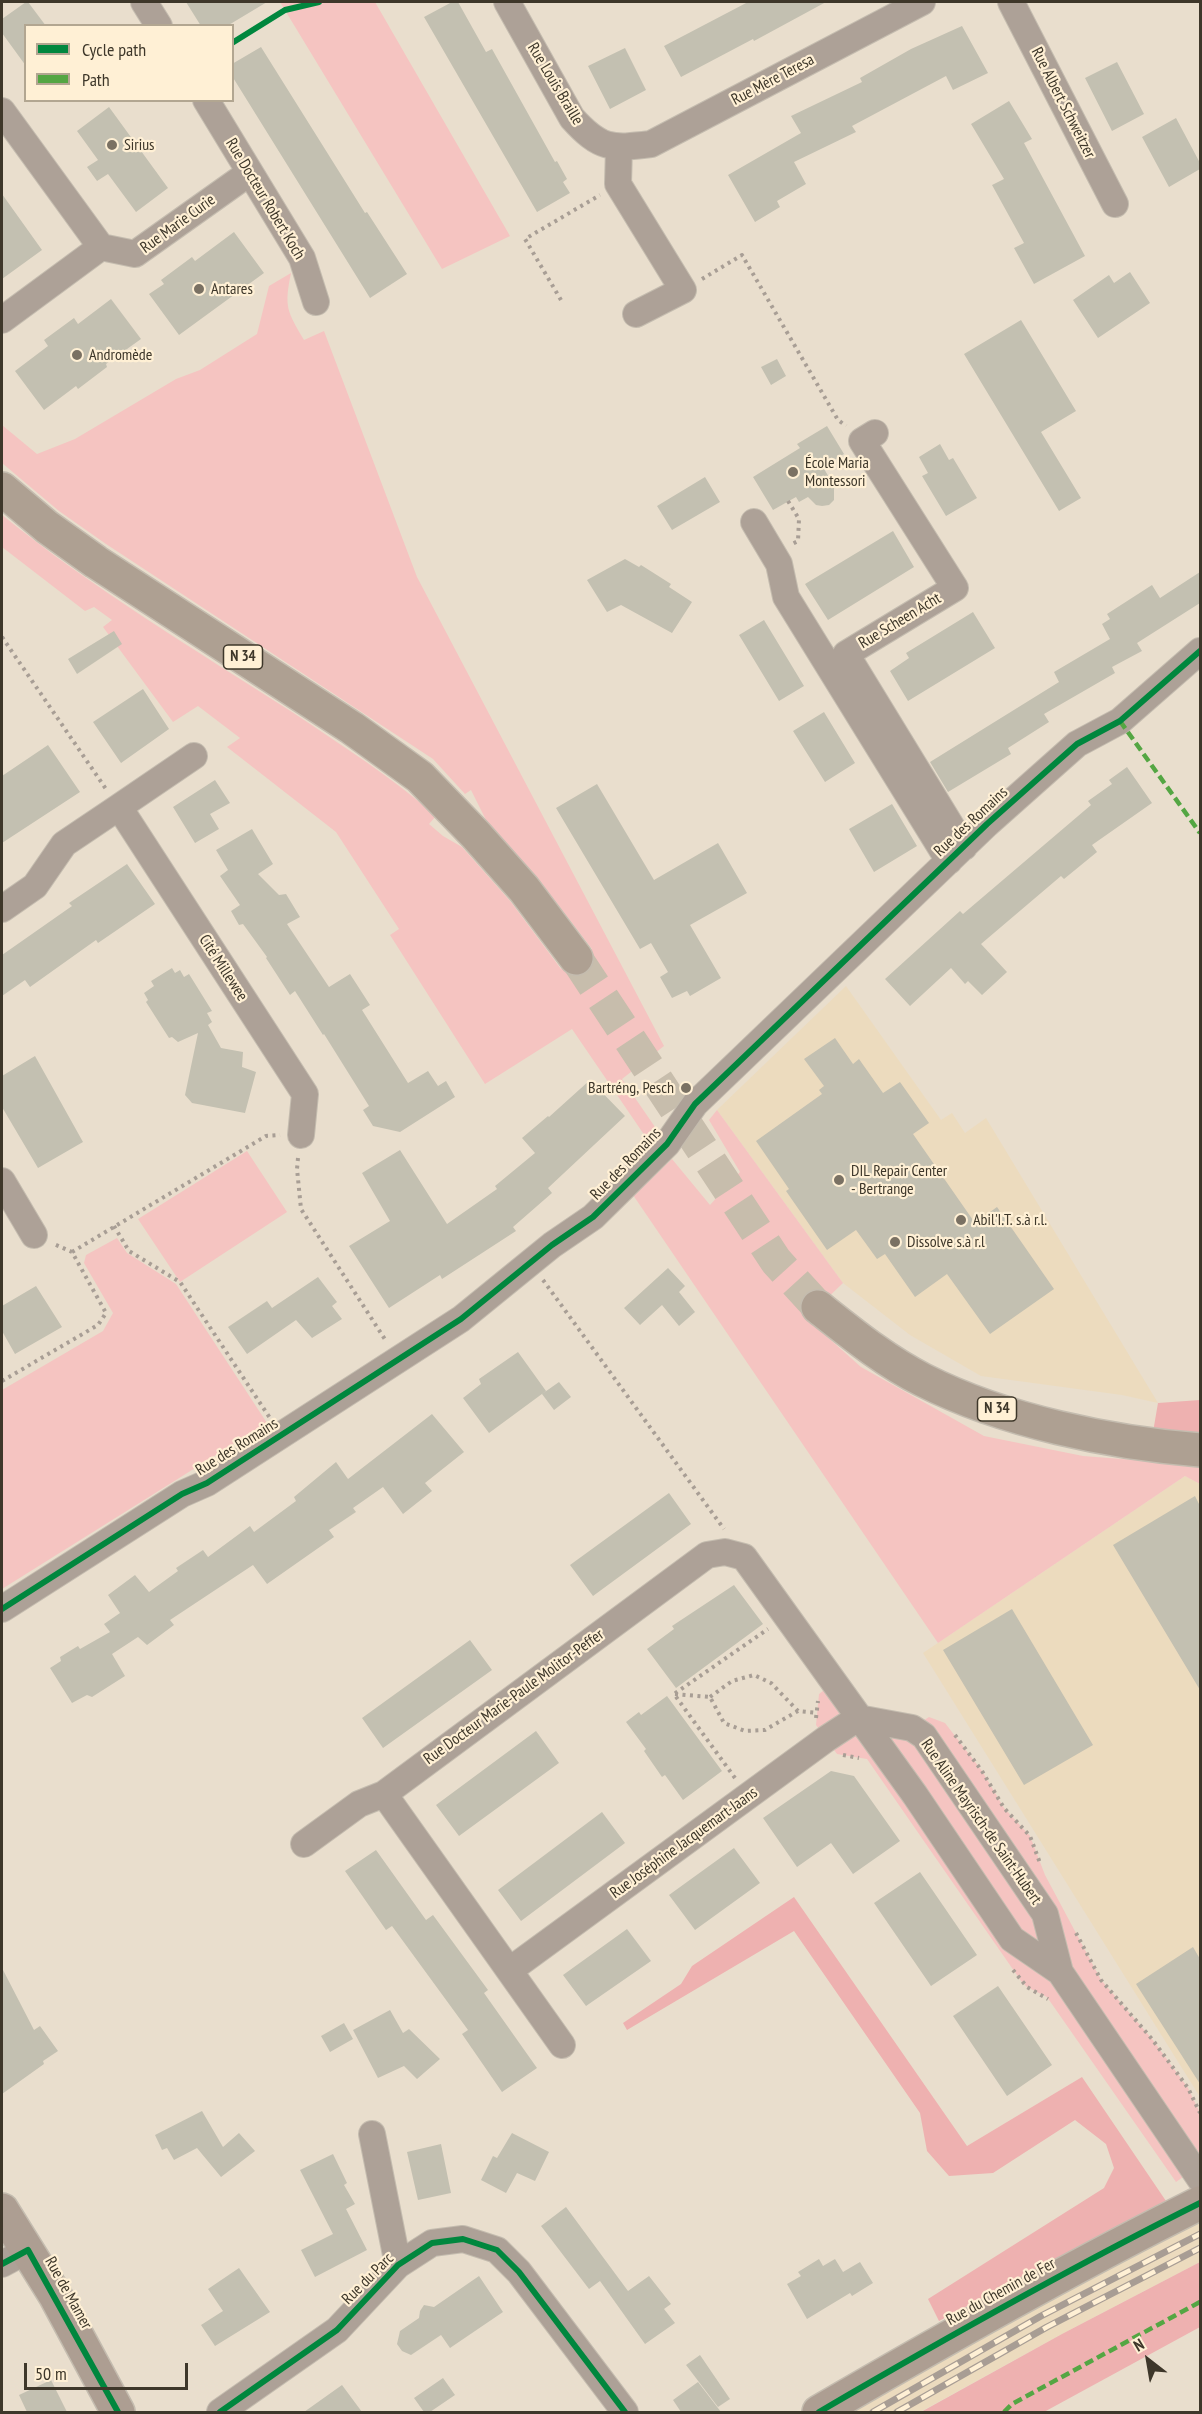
<!DOCTYPE html>
<meta charset="utf-8">
<style>
body{margin:0}
#map{position:relative;width:1202px;height:2414px;overflow:hidden;background:#e9decd;font-family:"PT Sans Narrow",sans-serif}
canvas{display:block}
.frame{position:absolute;inset:0;border:3px solid #3e372a;pointer-events:none}
.legend{position:absolute;left:24px;top:24px;width:210px;height:78px;box-sizing:border-box;background:#fff0d5;border:2px solid #b2a691;margin:0;padding:8px 10px;list-style:none;font-size:18px;color:#3e372a}
.legend li{display:flex;align-items:center;gap:12px;height:30px}
.legend b{width:30px;border:2px solid #b2a691}
.north{position:absolute;left:1118px;top:2330px;width:60px;height:60px;-webkit-text-stroke:4px #fff0d5;paint-order:stroke;rotate:329deg;font-size:16px;font-weight:700;line-height:24px;text-align:center;color:#3e372a}
.north::after{content:'';display:block;margin:auto;width:21px;height:27px;background:#3e372a;clip-path:polygon(50% 0,100% 100%,50% 72%,0 100%)}
.scale{position:absolute;left:24px;top:2363px;width:164px;height:27px;box-sizing:border-box;border:3px solid #3e372a;border-top:0;padding-left:8px;font-size:18px;line-height:21px;white-space:nowrap;color:#3e372a;-webkit-text-stroke:4px #fff0d5;paint-order:stroke}
</style>
<div id="map">
<canvas width="1202" height="2414"></canvas>
<div class="frame"></div>
<ul class="legend">
<li><b style="height:8px;background:#00873e"></b>Cycle path</li>
<li><b style="height:8px;background:#54a643"></b>Path</li>
</ul>
<div class="north">N</div>
<div class="scale">50 m</div>
</div>
<script>
const ctx = document.querySelector('canvas').getContext('2d');
ctx.lineJoin = 'round';
function fillPath(path, color) { ctx.fillStyle = color; ctx.fill(path, 'evenodd'); }
function stroke(path, color, width, dash) { ctx.strokeStyle = color; ctx.lineWidth = width; ctx.lineCap = dash ? 'butt' : 'round'; ctx.setLineDash(dash || []); ctx.stroke(path); }
function label(font, color, halo, rows, align = 'center') {
  ctx.font = font + ' "PT Sans Narrow",sans-serif'; ctx.lineWidth = 4.5; ctx.setLineDash([]); ctx.textBaseline = 'middle'; ctx.strokeStyle = halo; ctx.fillStyle = color; for (const [text, x, y, turn = 0] of rows) {
    ctx.save(); ctx.translate(x, y); ctx.rotate((+turn || 0) * Math.PI / 180); ctx.textAlign = isNaN(turn) ? turn : align; if (halo) ctx.strokeText(text, 0, 0); ctx.fillText(text, 0, 0); ctx.restore();
  }
}
const built = new Path2D(`
 M 846,986 L 941,1120 L 952,1113 L 965,1133 L 986,1118 L 1158,1403 L 1122,1395 L 981,1376 L 910,1335 L 843,1283 L 717,1110 Z
 M 1185,1476 L 1200,1484 L 1200,2097 L 923,1653 Z
 M 1200,2219 L 1200,2262 L 1062,2334 L 920,2412 L 849,2412 L 1034,2307 Z`);
const green = new Path2D(`
 M 280,2 L 375,2 L 510,236 L 442,269 Z
 M 291,273 C 284,307 287,311 304,340 L 324,331 L 417,577 L 664,1046 L 622,1079 L 655,1127 L 645,1136 L 572,1029 L 485,1084 L 390,935 L 399,929 L 336,832 L 227,747 L 240,738 L 198,706 L 173,722 L 103,627 L 112,620 L 94,607 L 85,611 L 2,547 L 2,515 C 92,588 194,649 292,712 C 341,745 392,777 436,816 L 429,824 L 443,836 L 462,847 L 511,902 L 561,969 L 592,949 L 536,876 L 488,824 L 471,790 L 465,794 L 433,759 L 106,544 L 59,511 L 2,463 L 2,425 L 37,454 L 75,439 L 176,379 L 200,370 L 257,334 L 269,286 Z
 M 717,1110 L 843,1283 L 818,1307 L 815,1326 L 861,1367 L 984,1436 L 1083,1456 L 1200,1465 L 1200,1484 L 1185,1476 L 938,1643 L 633,1195 L 672,1159 L 710,1205 L 740,1172 L 709,1120 Z
 M 247,1151 L 287,1212 L 180,1282 L 138,1219 Z
 M 117,1238 L 127,1253 L 176,1284 L 267,1423 L 2,1589 L 2,1390 L 103,1331 L 113,1313 L 84,1263 L 86,1255 Z
 M 833,1683 L 858,1718 L 912,1728 L 929,1717 L 945,1723 L 982,1771 L 1004,1808 L 1030,1836 L 1045,1875 L 1101,1980 L 1152,2039 L 1188,2088 L 1200,2113 L 1200,2165 L 1176,2182 L 1047,1997 L 1027,1987 L 1021,1981 L 867,1759 L 837,1754 L 816,1725 L 819,1694 Z`);
const forest = new Path2D(`
 M 1200,1400 L 1200,1437 L 1153,1432 L 1158,1403 Z
 M 794,1897 L 967,2146 L 1082,2077 L 1166,2201 L 939,2321 L 928,2299 L 1104,2188 L 1114,2168 L 1106,2144 L 1075,2120 L 993,2173 L 949,2176 L 927,2151 L 920,2113 L 794,1931 L 627,2030 L 623,2023 L 681,1984 L 692,1966 Z
 M 1200,2262 L 1200,2327 L 1044,2412 L 921,2412 L 1062,2334 Z`);
const building = new Path2D(`
 M 26,2 L 28,2 L 46,26 L 26,26 L 26,66 L 2,33 L 2,19 Z
 M 186,2 L 267,2 L 227,26 L 201,26 Z
 M 452,2 L 458,2 L 486,52 L 492,49 L 555,162 L 557,161 L 567,179 L 563,182 L 570,193 L 537,212 L 424,17 Z
 M 748,2 L 826,2 L 754,41 L 753,39 L 681,77 L 664,46 Z
 M 962,26 L 988,73 L 953,90 L 946,76 L 852,126 L 856,132 L 794,162 L 806,184 L 777,201 L 780,207 L 755,222 L 728,175 L 801,133 L 791,116 L 862,82 L 860,78 L 911,49 Z
 M 261,47 L 365,213 L 367,212 L 407,274 L 370,298 L 232,76 L 232,64 Z
 M 625,48 L 646,90 L 610,109 L 588,66 Z
 M 1117,62 L 1144,114 L 1112,131 L 1085,78 Z
 M 1009,101 L 1032,139 L 1024,143 L 1085,256 L 1034,284 L 1014,248 L 1024,243 L 992,185 L 1004,179 L 971,124 Z
 M 109,107 L 168,188 L 136,212 L 108,174 L 97,181 L 87,167 L 98,160 L 77,131 Z
 M 1176,118 L 1200,163 L 1200,169 L 1169,187 L 1142,137 Z
 M 2,194 L 42,250 L 2,279 Z
 M 234,232 L 264,273 L 179,335 L 149,294 L 164,284 L 161,280 L 192,257 L 195,261 Z
 M 1130,272 L 1150,303 L 1098,338 L 1073,300 L 1109,275 L 1114,283 Z
 M 111,299 L 141,339 L 106,364 L 107,367 L 78,389 L 76,386 L 44,410 L 15,371 L 48,346 L 44,340 L 74,318 L 78,324 Z
 M 1021,320 L 1076,411 L 1041,432 L 1081,498 L 1059,511 L 964,354 Z
 M 777,359 L 786,376 L 771,385 L 761,367 Z
 M 827,426 L 844,454 L 823,467 L 834,486 L 834,500 L 829,505 L 822,506 L 816,505 L 808,497 L 799,502 L 796,497 L 773,510 L 753,477 L 800,448 L 797,444 Z
 M 940,444 L 949,460 L 953,458 L 977,498 L 946,516 L 922,476 L 928,473 L 919,457 Z
 M 705,477 L 720,502 L 672,530 L 657,506 Z
 M 893,531 L 914,567 L 828,620 L 805,584 Z
 M 625,559 L 639,567 L 641,565 L 671,584 L 669,587 L 692,602 L 672,633 L 621,605 L 607,612 L 587,580 Z
 M 1200,572 L 1200,603 L 1137,643 L 1142,651 L 1112,667 L 1115,673 L 1044,714 L 1049,722 L 1008,748 L 1011,754 L 948,792 L 930,762 L 1059,682 L 1054,672 L 1110,639 L 1102,624 L 1110,619 L 1107,614 L 1152,585 L 1160,598 Z
 M 973,612 L 995,648 L 908,701 L 890,671 L 909,658 L 906,653 Z
 M 764,620 L 804,686 L 779,701 L 739,635 Z
 M 114,631 L 122,644 L 77,674 L 68,659 Z
 M 143,689 L 169,729 L 121,763 L 93,722 Z
 M 824,712 L 855,763 L 825,782 L 793,731 Z
 M 48,745 L 80,792 L 2,843 L 2,776 Z
 M 1127,767 L 1152,803 L 1092,845 L 1097,852 L 1064,879 L 1061,876 L 981,944 L 1007,972 L 982,995 L 968,981 L 965,984 L 951,968 L 910,1006 L 885,979 L 960,911 L 963,914 L 1091,805 L 1088,801 L 1112,784 L 1109,780 Z
 M 215,780 L 230,803 L 210,814 L 219,829 L 195,843 L 173,807 Z
 M 597,784 L 654,880 L 718,843 L 747,893 L 690,925 L 721,978 L 690,996 L 687,991 L 672,998 L 660,977 L 668,972 L 651,943 L 640,949 L 556,808 Z
 M 892,804 L 917,846 L 874,872 L 849,829 Z
 M 252,829 L 273,864 L 258,874 L 279,895 L 286,894 L 300,917 L 287,924 L 329,987 L 350,974 L 370,1005 L 362,1010 L 408,1083 L 428,1071 L 438,1086 L 446,1081 L 455,1097 L 400,1132 L 373,1126 L 363,1110 L 369,1106 L 324,1034 L 323,1035 L 295,991 L 290,995 L 266,958 L 267,957 L 243,924 L 239,925 L 231,911 L 240,905 L 220,876 L 228,870 L 216,850 Z
 M 127,864 L 155,904 L 98,943 L 96,940 L 30,987 L 25,980 L 2,996 L 2,955 L 72,906 L 69,903 Z
 M 172,968 L 175,973 L 180,970 L 184,977 L 189,974 L 212,1011 L 207,1013 L 212,1022 L 208,1025 L 221,1048 L 243,1052 L 242,1067 L 256,1072 L 245,1113 L 192,1103 L 185,1095 L 198,1033 L 178,1042 L 172,1037 L 169,1038 L 146,1002 L 148,1000 L 144,993 L 154,986 L 151,981 Z
 M 835,1038 L 853,1064 L 859,1059 L 883,1093 L 900,1082 L 929,1123 L 913,1134 L 975,1223 L 997,1207 L 1054,1289 L 990,1334 L 947,1274 L 915,1297 L 885,1254 L 877,1259 L 856,1230 L 827,1250 L 786,1191 L 789,1189 L 756,1141 L 822,1094 L 819,1090 L 824,1086 L 804,1059 Z
 M 35,1056 L 83,1142 L 38,1168 L 2,1107 L 2,1076 Z
 M 590,1080 L 625,1116 L 548,1188 L 552,1193 L 513,1227 L 516,1231 L 442,1279 L 440,1275 L 389,1308 L 349,1246 L 390,1221 L 362,1173 L 400,1150 L 447,1224 L 497,1189 L 495,1186 L 535,1153 L 522,1138 L 548,1116 L 549,1117 Z
 M 668,1268 L 685,1286 L 679,1292 L 695,1312 L 679,1326 L 662,1305 L 640,1325 L 624,1308 Z
 M 318,1277 L 337,1302 L 332,1306 L 342,1319 L 312,1338 L 296,1320 L 247,1354 L 228,1327 L 267,1301 L 272,1308 Z
 M 36,1286 L 62,1327 L 15,1354 L 2,1331 L 2,1306 Z
 M 518,1352 L 546,1391 L 489,1433 L 463,1398 L 481,1384 L 479,1379 Z
 M 559,1382 L 571,1397 L 554,1410 L 542,1394 Z
 M 432,1414 L 464,1452 L 425,1483 L 432,1491 L 403,1514 L 383,1487 L 353,1508 L 356,1512 L 329,1530 L 334,1537 L 267,1584 L 253,1565 L 170,1620 L 174,1625 L 147,1645 L 138,1637 L 112,1654 L 125,1676 L 92,1697 L 87,1695 L 72,1703 L 50,1668 L 61,1661 L 60,1657 L 78,1646 L 80,1649 L 110,1632 L 104,1624 L 120,1613 L 108,1595 L 135,1575 L 149,1592 L 178,1571 L 176,1568 L 203,1550 L 208,1557 L 250,1526 L 254,1532 L 296,1501 L 294,1497 L 336,1462 L 348,1479 Z
 M 669,1493 L 691,1524 L 593,1596 L 570,1565 Z
 M 1195,1496 L 1200,1506 L 1200,1690 L 1113,1545 Z
 M 734,1585 L 763,1624 L 676,1688 L 647,1649 L 674,1629 L 672,1626 Z
 M 1012,1609 L 1093,1745 L 1024,1785 L 943,1650 Z
 M 470,1640 L 492,1670 L 383,1748 L 362,1718 Z
 M 667,1696 L 722,1771 L 683,1800 L 665,1775 L 662,1777 L 644,1751 L 646,1749 L 626,1722 L 639,1712 L 641,1715 Z
 M 536,1731 L 559,1763 L 459,1836 L 436,1805 Z
 M 831,1771 L 854,1776 L 900,1841 L 853,1874 L 831,1843 L 797,1867 L 763,1818 Z
 M 602,1812 L 625,1843 L 521,1921 L 498,1890 Z
 M 734,1848 L 760,1883 L 695,1930 L 669,1895 Z
 M 376,1850 L 426,1920 L 433,1915 L 488,1990 L 484,1993 L 537,2068 L 502,2092 L 462,2034 L 468,2030 L 392,1926 L 386,1930 L 345,1871 Z
 M 920,1872 L 977,1955 L 931,1986 L 874,1903 Z
 M 627,1929 L 651,1961 L 586,2006 L 563,1975 Z
 M 1193,1947 L 1200,1959 L 1200,2084 L 1136,1984 Z
 M 2,1968 L 34,2030 L 40,2026 L 58,2051 L 43,2061 L 44,2064 L 2,2094 Z
 M 998,1986 L 1052,2065 L 1007,2096 L 953,2016 Z
 M 390,2010 L 403,2033 L 409,2029 L 440,2059 L 417,2079 L 404,2066 L 378,2078 L 353,2030 Z
 M 344,2023 L 353,2039 L 330,2052 L 321,2036 Z
 M 202,2111 L 223,2147 L 239,2133 L 255,2151 L 221,2177 L 197,2148 L 174,2160 L 167,2148 L 162,2150 L 155,2135 Z
 M 512,2133 L 549,2152 L 535,2181 L 517,2173 L 506,2193 L 481,2180 L 493,2156 L 497,2158 Z
 M 441,2144 L 451,2193 L 418,2200 L 407,2152 Z
 M 333,2154 L 347,2183 L 344,2185 L 355,2204 L 346,2209 L 367,2250 L 315,2277 L 301,2250 L 333,2234 L 300,2170 Z
 M 566,2207 L 628,2291 L 649,2276 L 671,2304 L 664,2309 L 675,2323 L 645,2344 L 600,2281 L 589,2289 L 541,2226 Z
 M 819,2259 L 823,2266 L 835,2259 L 843,2272 L 860,2262 L 873,2283 L 852,2296 L 850,2293 L 807,2319 L 787,2284 L 801,2276 L 798,2272 Z
 M 239,2268 L 270,2312 L 215,2346 L 201,2325 L 223,2311 L 208,2289 Z
 M 479,2276 L 503,2312 L 450,2348 L 441,2335 L 411,2355 L 402,2351 L 397,2344 L 400,2331 L 419,2318 L 420,2311 L 424,2305 L 434,2307 Z
 M 700,2355 L 730,2399 L 718,2407 L 686,2365 Z
 M 443,2378 L 455,2395 L 430,2412 L 424,2412 L 414,2398 Z
 M 51,2380 L 67,2412 L 27,2412 L 19,2395 Z
 M 698,2382 L 721,2412 L 681,2412 L 673,2400 Z
 M 342,2385 L 362,2412 L 304,2412 Z`);
const primaryTunnel = new Path2D(`
 M 576,958 L 776,1261 L 818,1307`);
const path = new Path2D(`
 M 702,279 L 742,255 L 838,420 L 846,426
 M 561,300 L 525,239 L 600,195
 M 788,501 L 799,519 L 798,541 L 792,544
 M 2,637 L 106,789
 M 298,1158 L 297,1169 L 301,1209 L 386,1341
 M 114,1226 L 129,1251 L 180,1282 L 270,1418
 M 72,1252 L 266,1136 L 280,1135
 M 543,1280 L 724,1529
 M 2,1381 L 98,1325 L 106,1313 L 72,1252 L 54,1244
 M 675,1694 L 710,1697 L 724,1723 L 745,1731 L 765,1730 L 798,1711 L 817,1713
 M 710,1697 L 732,1681 L 754,1675 L 771,1683 L 798,1711
 M 816,1718 L 818,1701
 M 955,1735 L 982,1771 L 1004,1808 L 1030,1836 L 1040,1863
 M 843,1755 L 859,1758
 M 735,1778 L 674,1694 L 768,1629
 M 1076,1933 L 1101,1980 L 1152,2039 L 1188,2088 L 1200,2113
 M 1013,1970 L 1027,1987 L 1048,1999`);
const street = new Path2D(`
 M 144,2 L 159,26
 M 507,2 L 572,118 C 600,149 611,149 651,144 L 922,2
 M 1011,2 L 1115,204
 M 206,100 L 302,258 L 316,302
 M 2,111 L 101,247 L 135,254 L 249,173
 M 619,148 L 618,184 L 683,290 L 636,314
 M 2,320 L 101,247
 M 875,433 L 862,441 L 955,588 L 846,654 L 964,847
 M 754,522 L 779,564 L 786,597 L 949,861
 M 119,807 L 194,756
 M 2,909 L 35,886 L 64,844 L 119,807 L 305,1094 L 301,1135
 M 2,1181 L 34,1235
 M 2,1609 L 182,1494 L 207,1483 L 461,1319 L 552,1245 L 593,1217 L 667,1144 L 695,1104 L 987,824 L 1077,744 L 1120,721 L 1200,651
 M 858,1718 L 912,1728 L 924,1736 L 1045,1914 L 1060,1972 L 1200,2179
 M 384,1794 L 562,2045
 M 304,1844 L 359,1804 L 384,1794 L 707,1555 L 725,1552 L 744,1557 L 915,1795 L 1012,1939 L 1060,1972
 M 510,1970 L 826,1739 L 858,1718
 M 372,2134 L 398,2265
 M 2,2264 L 28,2250
 M 220,2412 L 337,2330 L 398,2265 L 432,2243 L 463,2239 L 497,2250 L 519,2272 L 625,2412`);
const secondary = new Path2D(`
 M 2,2210 L 55,2295 L 118,2412
 M 819,2412 C 944,2339 1070,2268 1200,2203`);
const primary = new Path2D(`
 M 2,489 L 47,527 L 96,562 L 352,728 L 420,777 L 476,835 L 524,889 L 576,958
 M 818,1307 C 851,1333 885,1361 923,1380 C 1004,1421 1111,1443 1200,1450`);
const rail = new Path2D(`
 M 873,2412 L 1041,2316 L 1200,2234
 M 897,2412 L 1047,2327 L 1200,2248`);
const quiet = new Path2D(`
 M 1120,721 L 1200,833
 M 1004,2412 L 1012,2404 L 1200,2302`);
const cycleway = new Path2D(`
 M 232,43 L 285,10 L 319,2
 M 2,1609 L 182,1494 L 207,1483 L 461,1319 L 552,1245 L 593,1217 L 667,1144 L 695,1104 L 987,824 L 1077,744 L 1120,721 L 1200,651
 M 2,2264 L 28,2250 L 118,2412
 M 220,2412 L 337,2330 L 398,2265 L 432,2243 L 463,2239 L 497,2250 L 519,2272 L 625,2412
 M 819,2412 C 944,2339 1070,2268 1200,2203`);
const markers = [
 [112,145,6,"#7a7163"],
 [199,289,6,"#7a7163"],
 [77,355,6,"#7a7163"],
 [793,472,6,"#7a7163"],
 [686,1088,6,"#7a7163"],
 [839,1180,6,"#7a7163"],
 [961,1220,6,"#7a7163"],
 [895,1242,6,"#7a7163"]
];
const shields = [
 [243,657,39],
 [997,1409,39]
];
const shieldNames = [
 ["N 34",243,657],
 ["N 34",997,1409]
];
const streetNames = [
 ["Rue Mère Teresa",773,80,-28],
 ["Rue Louis Braille",555,84,59],
 ["Rue Albert Schweitzer",1063,103,63],
 ["Rue Docteur Robert Koch",265,199,59],
 ["Rue Marie Curie",178,224,-36],
 ["Rue Scheen Acht",900,621,-31],
 ["Rue des Romains",971,822,-43],
 ["Cité Millewee",223,968,57],
 ["Rue des Romains",626,1164,-46],
 ["Rue des Romains",237,1447,-32],
 ["Rue Docteur Marie-Paule Molitor-Peffer",514,1697,-36],
 ["Rue Aline Mayrisch-de Saint-Hubert",981,1822,55],
 ["Rue Joséphine Jacquemart-Jaans",684,1843,-36],
 ["Rue du Parc",368,2279,-45],
 ["Rue du Chemin de Fer",1001,2292,-29],
 ["Rue de Mamer",68,2293,61]
];
const poiNames = [
 ["Sirius",124,145],
 ["Antares",211,289],
 ["Andromède",89,355],
 ["École Maria",805,463],
 ["Montessori",805,481],
 ["Bartréng, Pesch",674,1088,"right"],
 ["DIL Repair Center",851,1171],
 ["- Bertrange",851,1189],
 ["Abil'I.T. s.à r.l.",973,1220],
 ["Dissolve s.à r.l",907,1242]
];
fillPath(built, '#ecdbbe');
fillPath(green, '#f5c4c1');
fillPath(forest, '#eeb1b0');
fillPath(building, '#c3c0b1');
stroke(primaryTunnel, '#c7bdac', 33, [33, 16]);
stroke(street, '#c4bcaf', 28);
stroke(secondary, '#c4bcaf', 36);
stroke(primary, '#c4bcaf', 36);
stroke(path, '#a89e95', 4, [3, 4.5]);
stroke(street, '#ada197', 26);
stroke(secondary, '#ad9e92', 33);
stroke(primary, '#aea092', 33);
stroke(rail, '#a89d94', 7);
stroke(rail, '#fff0d5', 4.5, [14]);
stroke(quiet, '#54a643', 4.5, [9, 4.5]);
stroke(cycleway, '#00873e', 6);
for (const [x, y, r, color] of markers) { const dot = new Path2D(); dot.arc(x, y, r, 0, 2 * Math.PI); ctx.fillStyle = color; ctx.fill(dot); stroke(dot, '#fff0d5', 2); }
for (const [x, y, w] of shields) { const box = new Path2D(); box.roundRect(x - w / 2, y - 12, w, 24, 4.5); ctx.fillStyle = '#fff0d5'; ctx.fill(box); stroke(box, '#3e372a', 1.5); }
label('bold 15px', '#3e372a', null, shieldNames);
label('16px', '#3e372a', '#fff0d5', streetNames);
label('16px', '#3e372a', '#fff0d5', poiNames, 'left');
</script>
